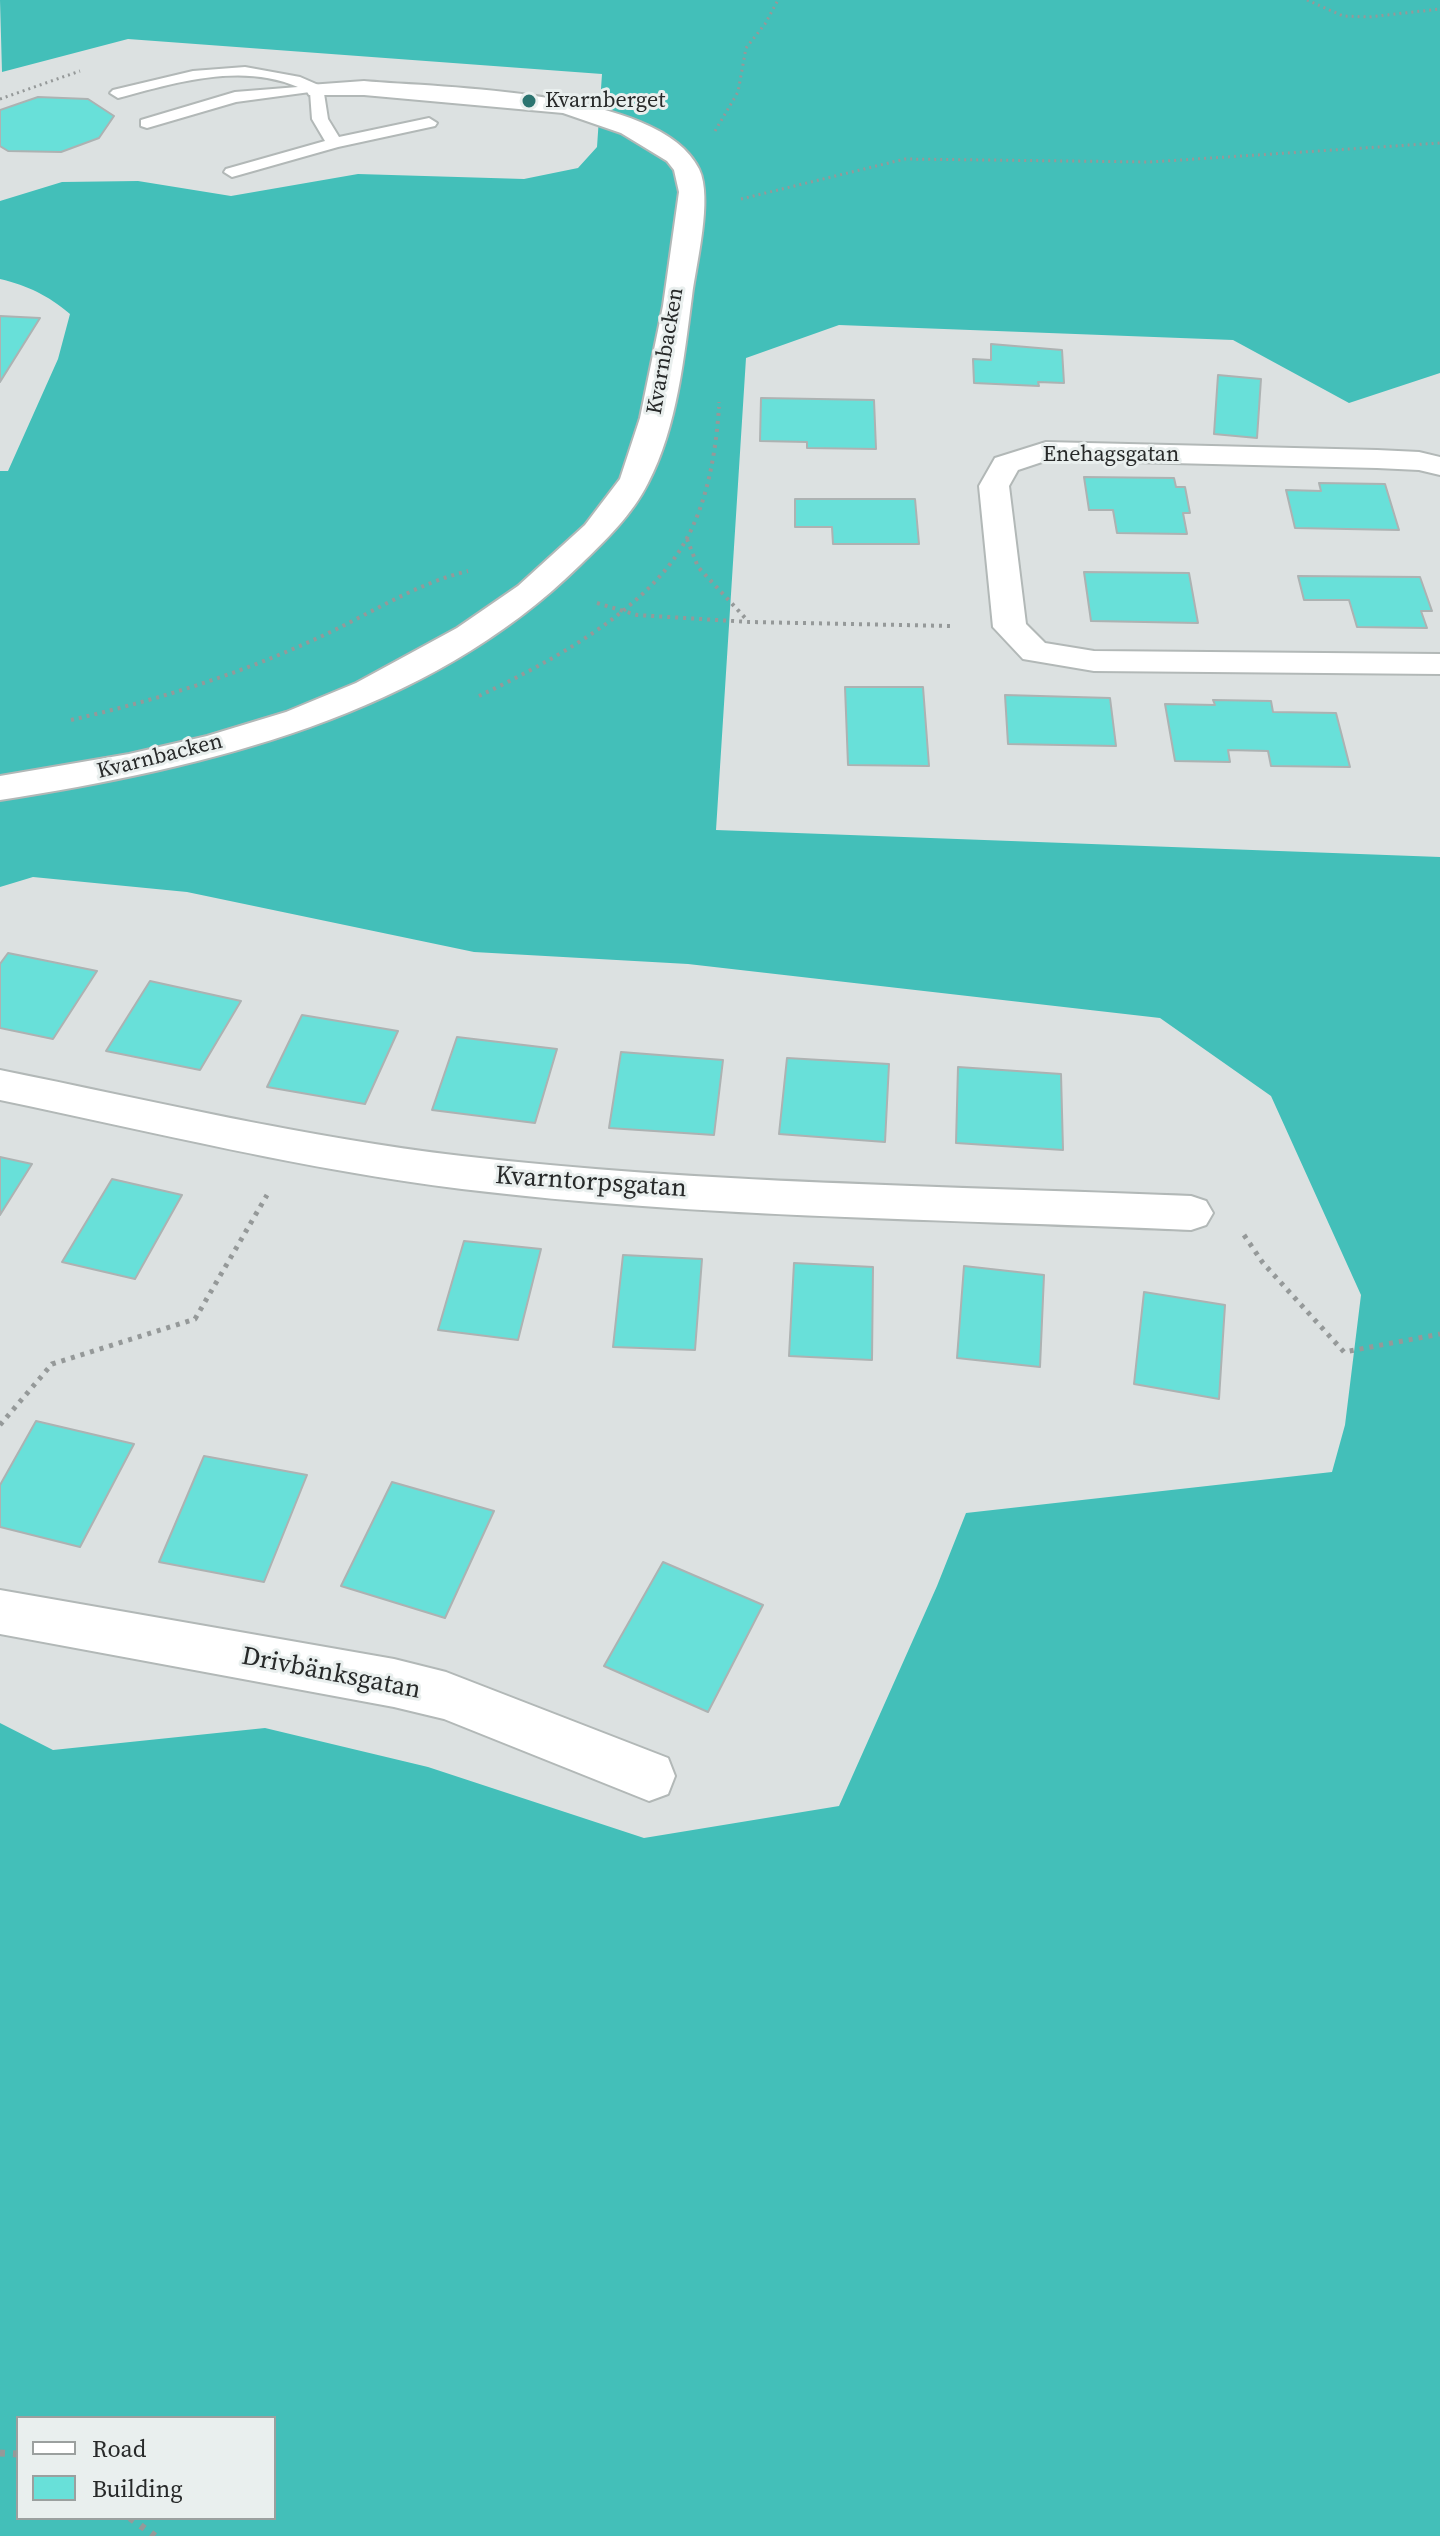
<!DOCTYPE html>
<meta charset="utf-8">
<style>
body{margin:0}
#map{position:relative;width:1440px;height:2536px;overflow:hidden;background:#dce1e1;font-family:"Source Serif 4",serif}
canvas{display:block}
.legend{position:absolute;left:16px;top:2416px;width:260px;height:104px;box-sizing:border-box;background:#e9efee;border:2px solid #9ba09f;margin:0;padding:10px 14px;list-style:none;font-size:24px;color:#272929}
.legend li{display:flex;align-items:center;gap:16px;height:40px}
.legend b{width:40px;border:2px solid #9ba09f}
</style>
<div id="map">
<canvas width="1440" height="2536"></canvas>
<ul class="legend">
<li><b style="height:10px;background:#fff"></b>Road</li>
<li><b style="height:22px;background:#68e0d9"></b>Building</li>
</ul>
</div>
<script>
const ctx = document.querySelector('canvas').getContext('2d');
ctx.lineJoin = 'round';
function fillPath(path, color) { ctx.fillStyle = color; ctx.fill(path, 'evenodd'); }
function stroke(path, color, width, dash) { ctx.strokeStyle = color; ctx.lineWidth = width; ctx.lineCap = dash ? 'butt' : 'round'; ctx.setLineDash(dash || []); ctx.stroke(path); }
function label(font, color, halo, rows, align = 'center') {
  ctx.font = font + ' "Source Serif 4",serif'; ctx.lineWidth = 6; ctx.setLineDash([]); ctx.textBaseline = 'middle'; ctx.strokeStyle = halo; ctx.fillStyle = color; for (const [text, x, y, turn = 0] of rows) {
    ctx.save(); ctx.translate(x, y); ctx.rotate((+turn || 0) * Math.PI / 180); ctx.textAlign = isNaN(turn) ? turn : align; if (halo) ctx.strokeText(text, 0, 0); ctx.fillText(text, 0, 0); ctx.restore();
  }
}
const forest = new Path2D(`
 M 0,0 L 1440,0 L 1440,373 L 1349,403 L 1233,340 L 839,325 L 746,358 L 716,830 L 1440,857 L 1440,2536 L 0,2536 L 0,1723 L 53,1750 L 265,1728 L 428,1767 L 644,1838 L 839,1806 L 937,1586 L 966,1513 L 1332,1472 L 1345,1425 L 1361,1295 L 1271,1096 L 1160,1018 L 688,964 L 474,952 L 187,892 L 33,877 L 0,887 L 0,471 L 8,471 L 58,359 L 70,314 C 47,295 29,286 0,279 L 0,201 L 62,182 L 138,181 L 231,196 L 358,174 L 524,179 L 578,168 L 597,147 L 602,74 L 128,39 L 2,72 ZM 18,2418 L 274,2418 L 274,2518 L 18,2518 Z`);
const building = new Path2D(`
 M 38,97 L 88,99 L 114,116 L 99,138 L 61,152 L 8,151 L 0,146 L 0,110 Z
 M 0,316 L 40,318 L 0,382 Z
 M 991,344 L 1062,350 L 1064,383 L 1038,382 L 1039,386 L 974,383 L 973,359 L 991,360 Z
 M 1218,375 L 1261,379 L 1257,438 L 1214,434 Z
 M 761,398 L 874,400 L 876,449 L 807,448 L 807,442 L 760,441 Z
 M 1084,477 L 1174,478 L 1176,487 L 1185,487 L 1190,513 L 1183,513 L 1187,534 L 1117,533 L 1113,510 L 1089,510 Z
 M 1319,483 L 1385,484 L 1399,530 L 1295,528 L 1286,490 L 1321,491 Z
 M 795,499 L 915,499 L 919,544 L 833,544 L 832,527 L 795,527 Z
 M 1084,572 L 1189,573 L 1198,623 L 1091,621 Z
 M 1298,576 L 1420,577 L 1432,611 L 1421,611 L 1427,628 L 1357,627 L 1349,600 L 1304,600 Z
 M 845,687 L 923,687 L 929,766 L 848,765 Z
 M 1005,695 L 1110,698 L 1116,746 L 1008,744 Z
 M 1213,700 L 1271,701 L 1273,712 L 1336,713 L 1350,767 L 1271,766 L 1268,751 L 1228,750 L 1230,762 L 1175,761 L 1165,704 L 1215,705 Z
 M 8,953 L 97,971 L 53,1039 L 0,1028 L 0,964 Z
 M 150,981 L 241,1001 L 200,1070 L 106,1051 Z
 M 302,1015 L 398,1031 L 365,1104 L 267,1087 Z
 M 457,1037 L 557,1049 L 535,1123 L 432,1110 Z
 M 621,1052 L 723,1060 L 714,1135 L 609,1128 Z
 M 787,1058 L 889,1064 L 885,1142 L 779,1134 Z
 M 958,1067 L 1061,1074 L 1063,1150 L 956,1143 Z
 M 0,1157 L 32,1164 L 0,1215 Z
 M 112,1179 L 182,1195 L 135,1279 L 62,1262 Z
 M 464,1241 L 541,1249 L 518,1340 L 438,1330 Z
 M 623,1255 L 702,1259 L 695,1350 L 613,1347 Z
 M 794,1263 L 873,1267 L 872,1360 L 789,1356 Z
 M 964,1266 L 1044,1275 L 1040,1367 L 957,1358 Z
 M 1144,1292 L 1225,1305 L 1219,1399 L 1134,1384 Z
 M 36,1421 L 134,1444 L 80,1547 L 0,1527 L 0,1485 Z
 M 204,1456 L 307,1475 L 264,1582 L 159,1562 Z
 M 392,1482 L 494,1511 L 445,1618 L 341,1586 Z
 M 663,1562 L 763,1605 L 708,1712 L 604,1666 Z`);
const pathFar3 = new Path2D(`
 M 1307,0 L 1343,16 L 1369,17 L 1440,9
 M 0,99 L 80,71
 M 715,131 L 738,92 L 746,48 L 765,24 L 778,0
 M 741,199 L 905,159 L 1150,162 L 1440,143
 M 719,409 L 719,402`);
const pathFar2 = new Path2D(`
 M 687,539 L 698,567 L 748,621
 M 597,603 L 637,615 L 749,622 L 953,626
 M 479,696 C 550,662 649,610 687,538 C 708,499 716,451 719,407
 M 71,720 C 153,701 234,676 311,641 C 364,618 411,585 468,571`);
const pathFar1 = new Path2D(`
 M 1244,1235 L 1263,1263 L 1344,1352 L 1440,1334
 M 0,1425 L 52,1364 L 195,1319 L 267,1195`);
const path = new Path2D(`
 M 0,2453 L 18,2454
 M 130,2518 L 155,2536`);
const service = new Path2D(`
 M 245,67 L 300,77 L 323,87 L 328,119 L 339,137 L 429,118 L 437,123 L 435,126 L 338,147 L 232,177 L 224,172 L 226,169 L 325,141 L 312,119 L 310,92 L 236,102 L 147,128 L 141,126 L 141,120 L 235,92 L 298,87 C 241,62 174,83 118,98 L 110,93 L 113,90 L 193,71 Z`);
const minor = new Path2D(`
 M 364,81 C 442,88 661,89 699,169 C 713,198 696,264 692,296 C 684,357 677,428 648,483 C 632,515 605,541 580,565 C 427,716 205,768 0,800 L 0,776 L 129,754 L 207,736 L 286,712 L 356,683 L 457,628 L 518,586 L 585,525 L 620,479 L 640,418 L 663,306 L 679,192 L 674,170 L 667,161 L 621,133 L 563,113 L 364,95 L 309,95 L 306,90 L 309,85 Z
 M 1046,442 L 1377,450 L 1419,452 L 1440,457 L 1440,475 L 1419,470 L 1377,468 L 1048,460 L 1018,470 L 1009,486 L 1026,624 L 1045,643 L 1094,651 L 1440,654 L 1440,674 L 1094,671 L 1023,659 L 993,627 L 979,486 L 995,458 Z
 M 0,1070 C 153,1101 307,1138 462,1156 C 704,1184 948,1186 1191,1196 L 1206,1201 L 1213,1213 L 1206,1225 L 1191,1230 C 950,1219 701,1218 462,1189 C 307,1170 153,1132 0,1100 Z
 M 0,1590 L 394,1659 L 446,1672 L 668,1758 L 675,1776 L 668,1794 L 649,1801 L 444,1719 L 394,1707 L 0,1634 Z`);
const markers = [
 [529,101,8,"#2b7470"]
];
const farPoinames = [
 ["Kvarnberget",545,101]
];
const farStreetnames = [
 ["Kvarnbacken",666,351,-80],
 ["Enehagsgatan",1111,455],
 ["Kvarnbacken",160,757,-14]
];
const streetNames = [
 ["Kvarntorpsgatan",591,1183,4],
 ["Drivbänksgatan",331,1674,11]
];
fillPath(forest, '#43bfb9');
fillPath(building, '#68e0d9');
stroke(building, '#adb2b2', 2);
stroke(service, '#b2b8b7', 4);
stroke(minor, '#b2b8b7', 4);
stroke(pathFar3, '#959999', 3, [2, 4]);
stroke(pathFar2, '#959999', 4, [3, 5]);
stroke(pathFar1, '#959999', 5, [4, 6]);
stroke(path, '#959999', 7, [5, 8]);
fillPath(service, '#fff');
fillPath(minor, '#fff');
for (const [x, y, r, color] of markers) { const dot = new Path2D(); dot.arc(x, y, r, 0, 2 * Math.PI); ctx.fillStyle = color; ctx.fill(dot); stroke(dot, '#e9efee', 3); }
label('22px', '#272929', '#e9efee', farPoinames, 'left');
label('22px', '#272929', '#e9efee', farStreetnames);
label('26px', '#272929', '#e9efee', streetNames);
</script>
